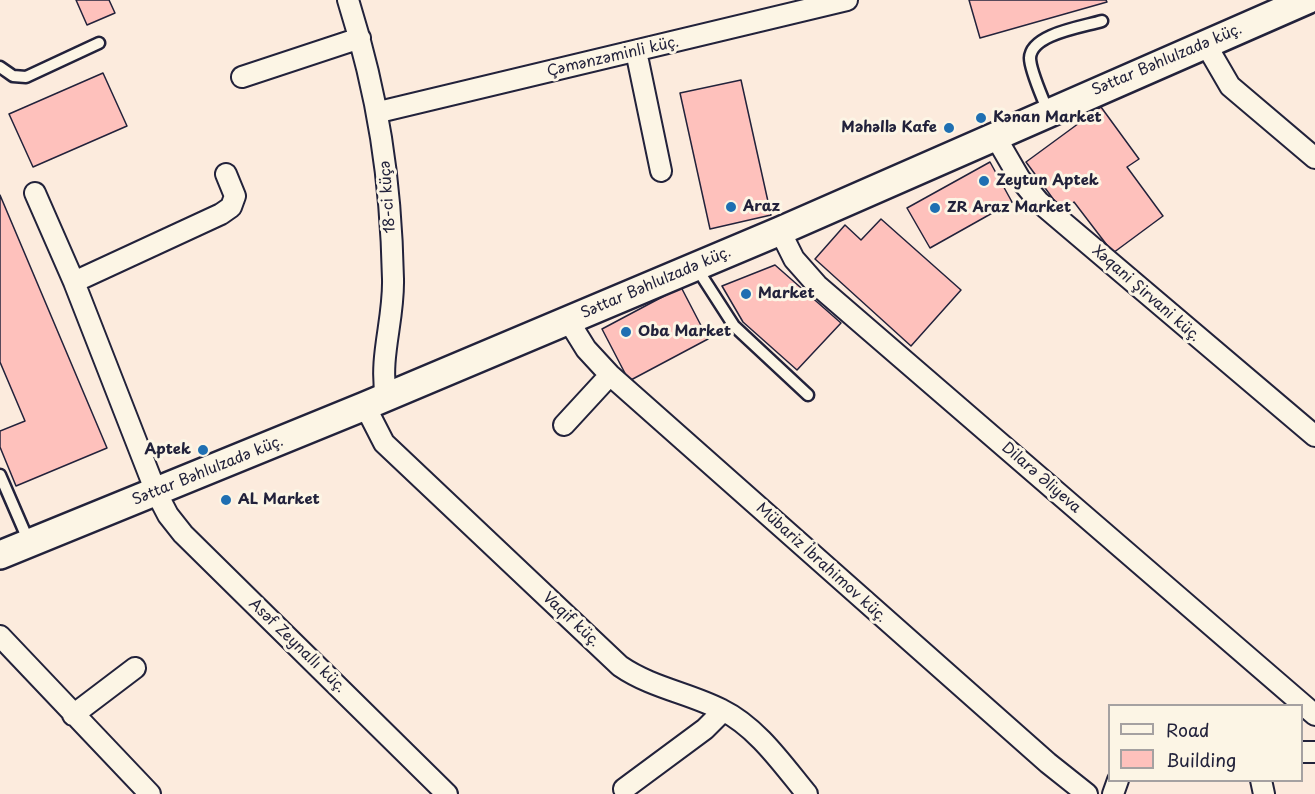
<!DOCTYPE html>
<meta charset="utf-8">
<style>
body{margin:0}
#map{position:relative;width:1315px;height:794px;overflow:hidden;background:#fcebdd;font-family:"Playpen Sans",sans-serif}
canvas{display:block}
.legend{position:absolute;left:1108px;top:704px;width:195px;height:78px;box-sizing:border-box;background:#fcf5e5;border:2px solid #a5a1a1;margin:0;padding:8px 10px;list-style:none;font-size:18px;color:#22223b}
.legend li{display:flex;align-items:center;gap:12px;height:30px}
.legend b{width:30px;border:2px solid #a5a1a1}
</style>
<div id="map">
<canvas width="1315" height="794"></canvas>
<ul class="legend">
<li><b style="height:8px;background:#fcf5e5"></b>Road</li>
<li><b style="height:16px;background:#fec1bc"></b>Building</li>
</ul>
</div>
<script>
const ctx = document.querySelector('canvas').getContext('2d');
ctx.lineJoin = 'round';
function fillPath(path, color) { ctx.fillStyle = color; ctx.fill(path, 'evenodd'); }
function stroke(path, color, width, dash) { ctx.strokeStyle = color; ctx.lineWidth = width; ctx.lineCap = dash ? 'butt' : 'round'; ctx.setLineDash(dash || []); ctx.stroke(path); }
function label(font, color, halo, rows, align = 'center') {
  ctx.font = font + ' "Playpen Sans",sans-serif'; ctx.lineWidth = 6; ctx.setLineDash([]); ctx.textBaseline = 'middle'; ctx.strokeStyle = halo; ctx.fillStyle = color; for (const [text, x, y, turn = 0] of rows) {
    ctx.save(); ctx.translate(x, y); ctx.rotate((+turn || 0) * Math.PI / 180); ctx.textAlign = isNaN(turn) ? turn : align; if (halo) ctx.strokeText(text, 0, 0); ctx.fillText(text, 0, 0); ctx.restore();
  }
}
const building = new Path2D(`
 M 76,0 L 109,0 L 115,13 L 87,25 Z
 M 969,0 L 1106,0 L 1107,2 L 980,38 Z
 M 103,73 L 127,126 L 33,167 L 9,114 Z
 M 741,80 L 771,215 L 710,229 L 680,93 Z
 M 1101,107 L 1139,159 L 1127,167 L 1163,216 L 1113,253 L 1074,202 L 1062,211 L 1026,162 Z
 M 990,162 L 1012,202 L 930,248 L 907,208 Z
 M 0,195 L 107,448 L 16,486 L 0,447 L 0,431 L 25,421 L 0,362 Z
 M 881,219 L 961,290 L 911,346 L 815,259 L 845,225 L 861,240 Z
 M 775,265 L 841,323 L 797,370 L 743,322 L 722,286 Z
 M 681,287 L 708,339 L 629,381 L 602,329 Z`);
const lane = new Path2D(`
 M 0,67 L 13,76 L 26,77 L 99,43
 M 1048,112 C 1043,98 1030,71 1030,58 C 1031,34 1082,27 1102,21
 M 696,267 L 734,326 L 808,395
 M 0,475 L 29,542`);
const street = new Path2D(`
 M 348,0 C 378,95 391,179 393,279 C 394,321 379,356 386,397
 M 1205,43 L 1230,86 L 1315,158
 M 636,51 L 661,171
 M 242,77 L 360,38
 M 379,112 L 847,0
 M 995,136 L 1020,179 L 1039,202 L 1315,436
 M 35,193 L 74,282 L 156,492 L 168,515 L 183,534 L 447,794
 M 780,231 L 794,259 L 817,285 L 1315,715
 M 74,282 L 221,214 L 231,207 L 235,196 L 226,174
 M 568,320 L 586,349 L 610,375 L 1048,763 L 1087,794
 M 365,406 L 384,443 L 620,666 C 652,688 689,693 722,710 C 757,727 783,765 807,794
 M 564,425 L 610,375
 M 0,636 L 150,794
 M 73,715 L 135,668
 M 1302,752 L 1315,752
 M 1261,780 L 1264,794
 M 624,789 L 705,729 L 723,711
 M 1113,794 L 1118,780`);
const secondary = new Path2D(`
 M 0,555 L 365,406 L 780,231 L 1307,0`);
const markers = [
 [981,118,6,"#1f6fb2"],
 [949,128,6,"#1f6fb2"],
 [984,181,6,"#1f6fb2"],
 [731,207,6,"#1f6fb2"],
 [935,208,6,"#1f6fb2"],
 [746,294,6,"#1f6fb2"],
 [626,332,6,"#1f6fb2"],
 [203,450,6,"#1f6fb2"],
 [226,500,6,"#1f6fb2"]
];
const streetNames = [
 ["Çəmənzəminli küç.",613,57,-13],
 ["Səttar Bəhlulzadə küç.",1167,60,-23],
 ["18-ci küçə",388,197,-94],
 ["Səttar Bəhlulzadə küç.",656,283,-23],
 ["Xəqani Şirvani küç.",1146,294,41],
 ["Səttar Bəhlulzadə küç.",208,471,-22],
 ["Dilarə Əliyeva",1041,478,41],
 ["Mübariz İbrahimov küç.",821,563,42],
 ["Vaqif küç.",571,620,43],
 ["Asəf Zeynallı küç.",297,646,44]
];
const poiNames = [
 ["Kənan Market",993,118],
 ["Məhəllə Kafe",937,128,"right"],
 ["Zeytun Aptek",996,181],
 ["Araz",743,207],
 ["ZR Araz Market",947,208],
 ["Market",758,294],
 ["Oba Market",638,332],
 ["Aptek",191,450,"right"],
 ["AL Market",238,500]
];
fillPath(building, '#fec1bc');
stroke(building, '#22223b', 1.5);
stroke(lane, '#22223b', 15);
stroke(street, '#22223b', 24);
stroke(secondary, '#22223b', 32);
stroke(lane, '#fcf5e5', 10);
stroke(street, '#fcf5e5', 20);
stroke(secondary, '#fcf5e5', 27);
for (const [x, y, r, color] of markers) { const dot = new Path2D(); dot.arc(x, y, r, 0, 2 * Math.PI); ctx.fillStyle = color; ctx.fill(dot); stroke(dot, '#fcf5e5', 2); }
label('15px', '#22223b', '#fcf5e5', streetNames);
label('bold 15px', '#22223b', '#fcf5e5', poiNames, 'left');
</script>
